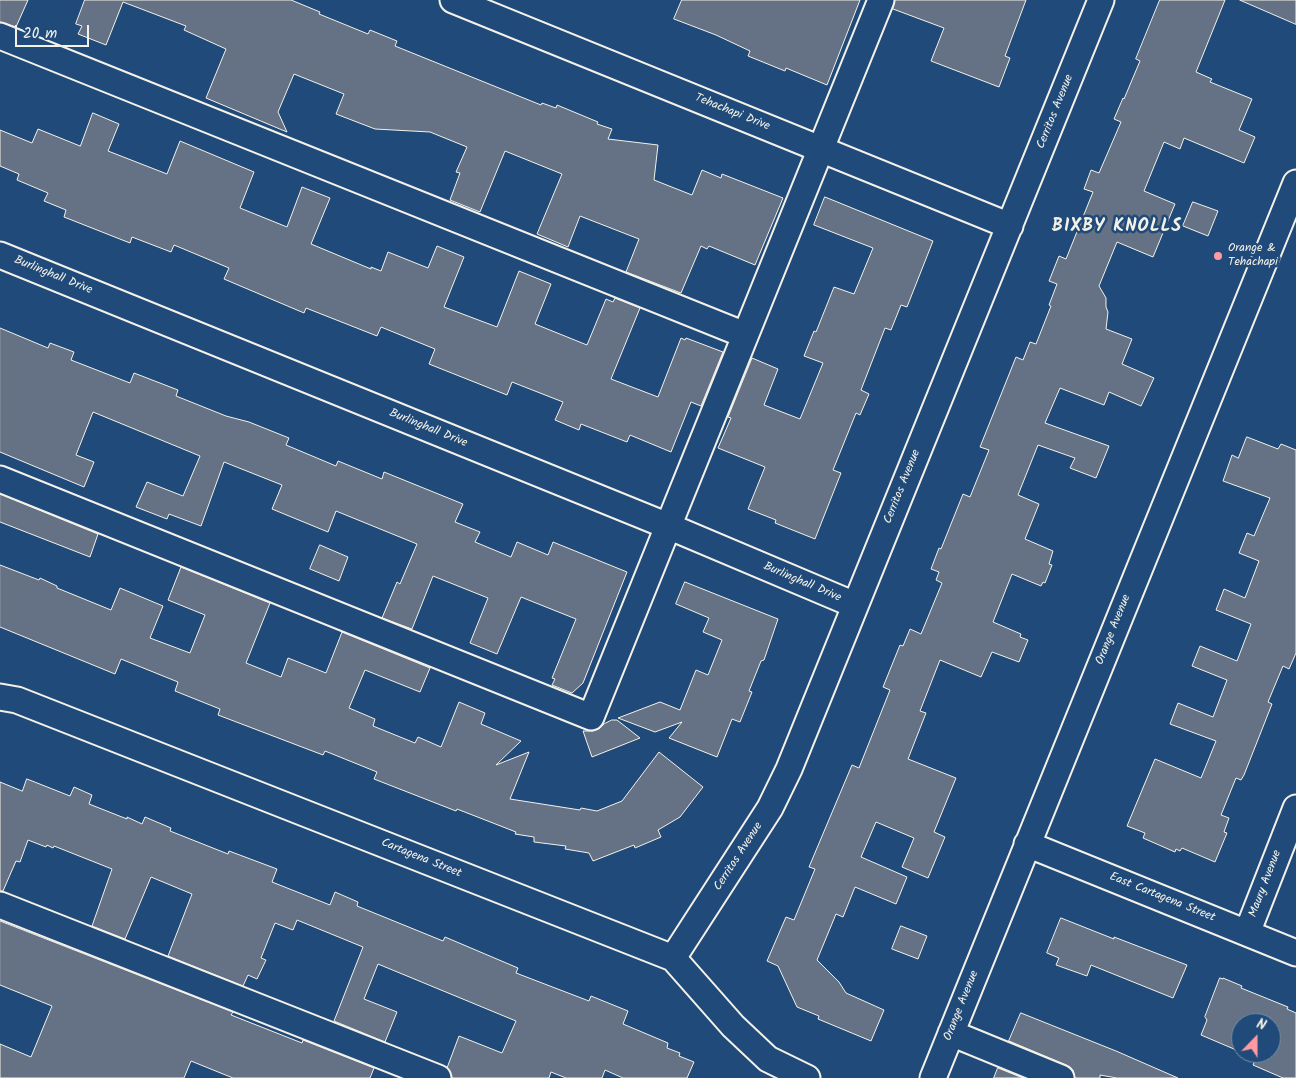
<!DOCTYPE html>
<style>
body{margin:0}
#map{position:relative;width:1296px;height:1078px;overflow:hidden;background:#1f4a7a;font-family:Kalam,sans-serif}
canvas{display:block}
.north{position:absolute;left:1231px;top:1013px;width:50px;height:50px;box-sizing:border-box;background:#1f4a7a;border:1px solid #748da6;border-radius:50%;rotate:22deg;font-size:14px;font-weight:700;line-height:20px;text-align:center;color:#f4f1e8}
.north::after{content:'';display:block;margin:auto;width:18px;height:22px;background:#ff9aa2;clip-path:polygon(50% 0,100% 100%,50% 72%,0 100%)}
.scale{position:absolute;left:15px;top:25px;width:74px;height:22px;box-sizing:border-box;border:2px solid #f4f1e8;border-top:0;padding-left:6px;font-size:15px;line-height:18px;white-space:nowrap;color:#f4f1e8;-webkit-text-stroke:4px #1f4a7a;paint-order:stroke}
</style>
<div id="map">
<canvas width="1296" height="1078"></canvas>
<div class="north">N</div>
<div class="scale">20 m</div>
</div>
<script>
const ctx = document.querySelector('canvas').getContext('2d');
ctx.lineJoin = 'round';
function fillPath(path, color) { ctx.fillStyle = color; ctx.fill(path, 'evenodd'); }
function stroke(path, color, width, dash) { ctx.strokeStyle = color; ctx.lineWidth = width; ctx.lineCap = dash ? 'butt' : 'round'; ctx.setLineDash(dash || []); ctx.stroke(path); }
function label(font, color, halo, rows, align = 'center') {
  ctx.font = font + ' Kalam,sans-serif'; ctx.lineWidth = 5; ctx.setLineDash([]); ctx.textBaseline = 'middle'; ctx.strokeStyle = halo; ctx.fillStyle = color; for (const [text, x, y, turn = 0] of rows) {
    ctx.save(); ctx.translate(x, y); ctx.rotate((+turn || 0) * Math.PI / 180); ctx.textAlign = isNaN(turn) ? turn : align; if (halo) ctx.strokeText(text, 0, 0); ctx.fillText(text, 0, 0); ctx.restore();
  }
}
const building = new Path2D(`
 M 0,0 L 28,0 L 16,27 L 0,22 Z
 M 85,0 L 291,0 L 320,12 L 319,14 L 368,34 L 370,30 L 397,41 L 395,46 L 541,105 L 542,103 L 556,108 L 557,105 L 598,122 L 597,124 L 612,129 L 608,139 L 658,145 L 654,180 L 692,195 L 702,170 L 721,178 L 722,174 L 783,198 L 755,265 L 709,246 L 707,249 L 701,246 L 681,293 L 626,272 L 639,239 L 580,216 L 568,247 L 537,234 L 562,174 L 505,151 L 480,212 L 450,200 L 460,173 L 456,172 L 467,147 L 430,132 L 375,129 L 336,114 L 344,94 L 294,74 L 278,112 L 287,132 L 206,98 L 226,49 L 184,30 L 186,26 L 123,2 L 106,45 L 78,34 L 82,26 L 76,24 Z
 M 682,0 L 860,0 L 827,85 L 786,68 L 785,71 L 748,56 L 750,51 L 716,35 L 674,19 Z
 M 895,0 L 1026,0 L 1005,56 L 1010,58 L 999,87 L 931,61 L 944,28 L 893,9 Z
 M 1160,0 L 1225,0 L 1196,72 L 1212,79 L 1210,82 L 1252,99 L 1239,130 L 1255,137 L 1244,163 L 1184,138 L 1180,149 L 1164,142 L 1144,191 L 1175,204 L 1153,257 L 1117,242 L 1099,286 L 1106,298 L 1106,307 L 1108,312 L 1106,329 L 1132,339 L 1122,364 L 1154,378 L 1141,406 L 1109,392 L 1104,405 L 1060,388 L 1045,423 L 1109,446 L 1096,478 L 1070,468 L 1075,458 L 1038,445 L 1018,495 L 1039,504 L 1025,539 L 1053,551 L 1049,564 L 1052,565 L 1045,583 L 1043,582 L 1041,586 L 1012,574 L 993,622 L 1021,634 L 1020,637 L 1028,640 L 1019,662 L 992,652 L 981,677 L 940,660 L 920,711 L 926,713 L 908,759 L 956,778 L 934,832 L 945,837 L 928,878 L 902,867 L 914,838 L 876,822 L 861,857 L 907,877 L 896,904 L 855,887 L 843,917 L 836,914 L 817,960 L 839,982 L 846,993 L 884,1010 L 871,1041 L 818,1019 L 819,1016 L 797,1007 L 778,966 L 767,961 L 786,917 L 794,920 L 815,869 L 809,867 L 852,765 L 859,768 L 890,690 L 883,687 L 900,645 L 903,646 L 910,629 L 921,634 L 942,583 L 936,580 L 939,572 L 931,569 L 939,548 L 941,549 L 963,494 L 970,497 L 989,450 L 980,447 L 1016,357 L 1023,360 L 1030,342 L 1036,344 L 1051,306 L 1049,305 L 1057,284 L 1049,281 L 1059,256 L 1066,259 L 1093,192 L 1084,189 L 1091,170 L 1099,173 L 1121,122 L 1114,119 L 1123,98 L 1124,99 L 1140,61 L 1136,59 Z
 M 1240,0 L 1296,0 L 1296,24 Z
 M 93,113 L 119,124 L 108,151 L 167,174 L 180,141 L 254,172 L 240,208 L 287,227 L 302,187 L 330,198 L 311,244 L 371,269 L 371,267 L 381,271 L 388,252 L 428,268 L 437,246 L 464,257 L 444,307 L 497,327 L 519,271 L 551,284 L 535,324 L 587,345 L 606,299 L 613,302 L 615,298 L 640,308 L 611,379 L 658,397 L 681,338 L 685,340 L 686,338 L 723,352 L 701,406 L 691,402 L 671,452 L 630,435 L 627,442 L 581,424 L 579,430 L 555,420 L 563,402 L 512,382 L 507,395 L 429,364 L 435,349 L 381,327 L 377,336 L 306,308 L 304,313 L 224,279 L 229,268 L 174,245 L 171,252 L 132,237 L 130,243 L 64,217 L 66,210 L 44,201 L 48,193 L 17,180 L 19,174 L 0,166 L 0,130 L 32,143 L 38,129 L 80,146 Z
 M 825,197 L 933,241 L 907,307 L 901,305 L 891,330 L 885,328 L 861,390 L 869,394 L 860,415 L 856,413 L 833,470 L 841,473 L 815,539 L 775,523 L 776,520 L 748,509 L 765,467 L 718,448 L 731,418 L 728,417 L 752,358 L 778,369 L 764,405 L 800,419 L 823,363 L 804,356 L 814,331 L 816,332 L 834,287 L 854,294 L 873,248 L 814,225 Z
 M 1193,202 L 1218,211 L 1208,236 L 1183,226 Z
 M 0,328 L 48,348 L 50,343 L 74,352 L 71,360 L 130,383 L 134,373 L 178,390 L 176,396 L 226,416 L 249,422 L 289,438 L 286,445 L 336,466 L 338,461 L 382,479 L 384,472 L 463,504 L 455,522 L 480,532 L 475,542 L 511,557 L 517,542 L 548,555 L 553,542 L 627,572 L 583,683 L 572,693 L 552,685 L 555,679 L 552,678 L 576,619 L 521,597 L 497,654 L 470,643 L 488,598 L 433,576 L 412,629 L 382,618 L 397,582 L 400,584 L 417,544 L 336,511 L 328,532 L 272,509 L 282,485 L 224,462 L 201,526 L 169,514 L 167,519 L 136,507 L 147,482 L 183,496 L 200,456 L 93,412 L 76,455 L 94,462 L 84,487 L 0,452 Z
 M 1247,437 L 1278,449 L 1281,444 L 1296,450 L 1296,653 L 1289,669 L 1283,666 L 1268,702 L 1272,704 L 1244,775 L 1241,780 L 1236,778 L 1221,815 L 1229,818 L 1224,832 L 1227,833 L 1215,862 L 1182,848 L 1180,851 L 1176,849 L 1175,852 L 1143,838 L 1145,833 L 1127,826 L 1155,759 L 1201,778 L 1216,741 L 1170,724 L 1178,703 L 1213,717 L 1227,680 L 1192,666 L 1200,646 L 1237,661 L 1251,624 L 1216,610 L 1224,589 L 1245,598 L 1259,561 L 1239,553 L 1247,533 L 1254,536 L 1270,498 L 1223,481 L 1232,455 L 1238,458 Z
 M 0,494 L 98,534 L 90,557 L 0,522 Z
 M 320,545 L 348,557 L 339,581 L 310,569 Z
 M 0,565 L 39,580 L 40,578 L 57,586 L 57,588 L 111,610 L 120,588 L 163,606 L 150,638 L 190,653 L 205,615 L 168,600 L 181,567 L 270,603 L 246,663 L 281,677 L 288,658 L 326,673 L 342,632 L 430,668 L 420,692 L 365,670 L 349,708 L 375,719 L 373,726 L 415,743 L 418,737 L 441,747 L 459,702 L 485,713 L 481,724 L 521,741 L 496,765 L 529,752 L 510,799 L 580,810 L 581,808 L 597,811 L 622,801 L 659,752 L 703,787 L 680,817 L 658,830 L 661,837 L 635,848 L 634,845 L 593,861 L 589,853 L 565,849 L 566,846 L 534,842 L 534,837 L 515,834 L 516,832 L 457,809 L 456,811 L 374,779 L 377,772 L 325,751 L 323,755 L 218,715 L 220,709 L 175,691 L 178,682 L 121,659 L 115,674 L 0,627 Z
 M 685,582 L 778,619 L 764,660 L 761,661 L 749,691 L 752,692 L 740,722 L 732,719 L 717,757 L 669,738 L 682,722 L 655,732 L 618,718 L 660,702 L 680,710 L 696,670 L 708,675 L 722,640 L 703,632 L 709,618 L 676,604 Z
 M 612,720 L 617,720 L 640,738 L 592,757 L 583,731 L 593,731 L 599,729 L 604,724 Z
 M 27,779 L 70,796 L 74,787 L 92,795 L 89,804 L 127,819 L 127,817 L 142,824 L 145,817 L 171,828 L 170,831 L 228,854 L 229,851 L 277,869 L 272,882 L 330,905 L 335,892 L 358,902 L 357,906 L 443,941 L 445,937 L 518,968 L 516,973 L 589,1001 L 591,996 L 628,1011 L 623,1024 L 668,1043 L 667,1048 L 680,1053 L 679,1056 L 694,1062 L 687,1078 L 623,1078 L 605,1070 L 602,1078 L 566,1078 L 551,1072 L 549,1078 L 452,1078 L 447,1068 L 459,1036 L 502,1053 L 516,1021 L 378,964 L 364,999 L 397,1012 L 385,1042 L 334,1021 L 363,947 L 297,920 L 293,930 L 275,923 L 261,958 L 266,960 L 257,979 L 248,975 L 243,986 L 168,956 L 192,894 L 151,877 L 125,939 L 92,926 L 112,869 L 54,846 L 53,848 L 47,845 L 46,847 L 28,840 L 20,862 L 16,861 L 3,891 L 0,891 L 0,782 L 22,791 Z
 M 1061,918 L 1114,939 L 1114,937 L 1187,965 L 1173,998 L 1091,965 L 1087,976 L 1056,965 L 1059,958 L 1047,953 Z
 M 0,921 L 233,1012 L 231,1015 L 302,1043 L 303,1040 L 374,1068 L 370,1078 L 233,1078 L 191,1061 L 184,1078 L 0,1078 L 0,1044 L 31,1057 L 52,1006 L 0,985 Z
 M 901,926 L 927,936 L 918,959 L 892,949 Z
 M 1220,978 L 1223,979 L 1223,978 L 1242,986 L 1241,988 L 1288,1007 L 1287,1009 L 1296,1013 L 1296,1078 L 1283,1078 L 1253,1065 L 1256,1059 L 1243,1053 L 1271,1053 L 1271,1023 L 1241,1023 L 1241,1052 L 1201,1035 L 1207,1020 L 1205,1017 Z
 M 1021,1013 L 1116,1051 L 1178,1078 L 1117,1078 L 1100,1075 L 1100,1078 L 1075,1078 L 1073,1070 L 1066,1065 L 1009,1041 Z
 M 998,1068 L 1023,1078 L 994,1078 Z`);
const minor = new Path2D(`
 M 453,0 L 1010,226
 M 0,36 L 745,335
 M 0,255 L 668,526 L 855,605
 M 0,479 L 591,717 L 881,0
 M 0,697 L 17,700 L 673,958 L 733,1026 L 768,1059 L 807,1078
 M 1027,844 L 1296,953
 M 0,905 L 438,1078
 M 1247,933 L 1296,808
 M 673,958 L 770,808 L 789,769 L 1101,0
 M 951,1033 L 1061,1078
 M 933,1078 L 1296,183`);
const markers = [
 [1218,256,5,"#ff9aa2"]
];
const streetNames = [
 ["Cerritos Avenue",1056,112,-68],
 ["Tehachapi Drive",732,113,22],
 ["Burlinghall Drive",53,276,22],
 ["Burlinghall Drive",428,429,22],
 ["Cerritos Avenue",903,487,-68],
 ["Burlinghall Drive",802,583,23],
 ["Orange Avenue",1114,630,-68],
 ["Cerritos Avenue",739,857,-57],
 ["Cartagena Street",421,859,22],
 ["Maury Avenue",1266,884,-69],
 ["East Cartagena Street",1162,898,22],
 ["Orange Avenue",962,1006,-68]
];
const poiNames = [
 ["Orange &",1228,249],
 ["Tehachapi",1228,263]
];
const districtNames = [
 ["BIXBY KNOLLS",1117,228]
];
fillPath(building, '#657285');
stroke(building, '#f4f1e8', 1);
stroke(minor, '#f4f1e8', 29);
stroke(minor, '#1f4a7a', 25);
for (const [x, y, r, color] of markers) { const dot = new Path2D(); dot.arc(x, y, r, 0, 2 * Math.PI); ctx.fillStyle = color; ctx.fill(dot); stroke(dot, '#1f4a7a', 2); }
label('12px', '#f4f1e8', '#1f4a7a', streetNames);
label('12px', '#f4f1e8', '#1f4a7a', poiNames, 'left');
ctx.letterSpacing = '1px';
label('bold 18px', '#f4f1e8', '#1f4a7a', districtNames);
ctx.letterSpacing = '0px';
</script>
